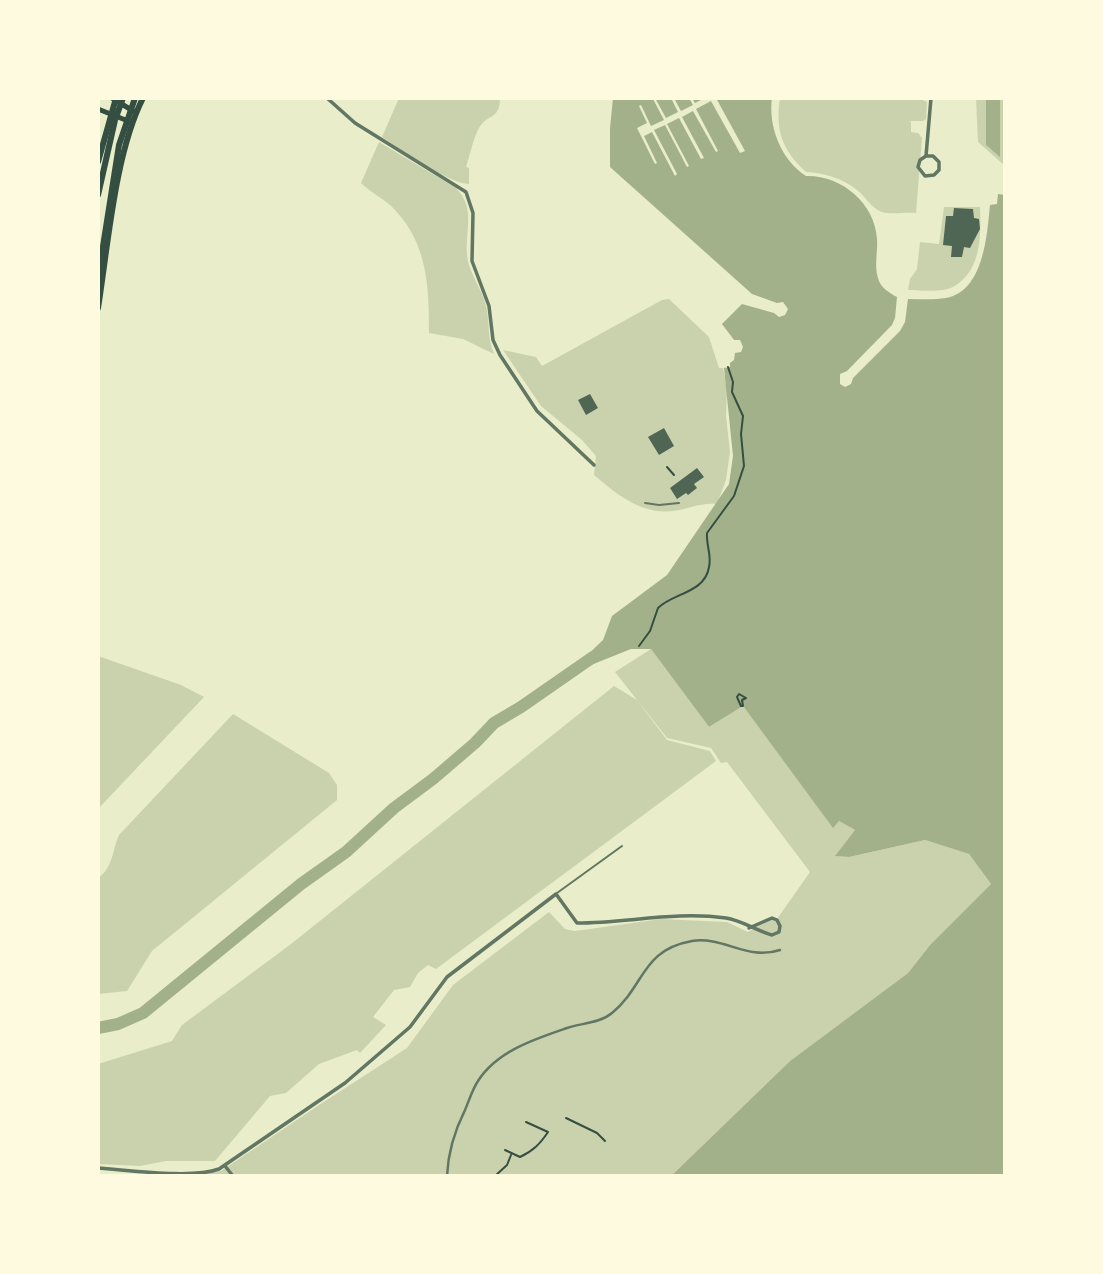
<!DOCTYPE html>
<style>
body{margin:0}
#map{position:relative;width:1103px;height:1274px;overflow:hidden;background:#e9edc9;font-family:Signika,sans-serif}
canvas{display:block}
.frame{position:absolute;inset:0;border:100px solid #fefae0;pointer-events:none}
</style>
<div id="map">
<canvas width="1103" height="1274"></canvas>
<div class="frame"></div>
</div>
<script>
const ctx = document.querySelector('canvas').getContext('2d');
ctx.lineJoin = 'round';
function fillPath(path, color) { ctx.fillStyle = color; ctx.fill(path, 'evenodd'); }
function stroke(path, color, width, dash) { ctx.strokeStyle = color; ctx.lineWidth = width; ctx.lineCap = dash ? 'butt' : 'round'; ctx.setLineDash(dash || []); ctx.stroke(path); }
const green = new Path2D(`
 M 399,98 L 500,98 C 500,120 488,113 479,128 C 473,139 470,155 466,167 L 469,168 L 469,184 C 449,184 401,149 382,137 Z
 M 780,98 L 918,98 L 927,102 L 926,119 L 923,121 L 909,121 L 911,122 L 911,132 L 918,133 L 922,138 L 916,213 C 905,212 892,215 882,212 C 871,208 866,197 857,190 C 842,178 824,173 806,172 C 782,150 775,130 780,98 Z
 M 976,98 L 986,98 L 986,145 L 1000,156 L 1000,98 L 1005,98 L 1004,165 L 978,142 Z
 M 379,142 L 456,188 C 476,209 465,229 467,255 C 468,272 482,288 486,306 C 490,322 487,338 494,354 L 463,339 L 429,333 C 429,288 428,245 395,210 C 385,199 371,193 361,183 Z
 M 944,207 L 980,207 C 981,235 982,271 953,287 C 941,293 921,290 908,290 L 910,279 L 917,269 L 920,242 L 939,244 Z
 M 669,299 L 709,337 L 719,368 L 723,368 L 727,390 L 726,416 L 730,452 L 726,480 L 717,504 C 701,502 689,509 673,511 C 642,515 616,494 594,475 L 596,456 L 582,440 L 541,406 L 503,350 L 536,357 L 542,366 L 662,300 Z
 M 651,649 L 709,727 L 743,706 L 833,827 L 839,821 L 855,830 L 836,856 L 849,857 L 925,840 L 969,854 L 991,884 L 930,945 L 908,973 L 790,1061 L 671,1176 L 178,1176 L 221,1171 L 316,1107 L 407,1048 L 453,985 L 549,912 L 565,929 L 575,931 L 661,919 L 727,922 L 748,932 L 769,919 L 777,919 L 810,872 L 727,762 L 721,763 L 711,748 L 667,738 L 615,672 Z
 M 98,656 L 181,685 L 204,697 L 98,809 Z
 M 614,686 L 637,700 L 667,740 L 710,751 L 716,761 L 436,969 L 428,965 L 418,973 L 410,987 L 394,990 L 373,1017 L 386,1025 L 360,1053 L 357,1050 L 319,1064 L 286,1093 L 270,1096 L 215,1161 L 166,1161 L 140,1166 L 98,1164 L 98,1064 L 172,1041 L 182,1025 L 291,944 Z
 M 233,714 L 329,773 L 337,785 L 337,800 L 152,951 L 127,991 L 98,994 L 98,878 C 113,868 112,851 119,835 Z`);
const water = new Path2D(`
 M 613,98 L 772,98 C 768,126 781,160 806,176 C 841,175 875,203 877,239 C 878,251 874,266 878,278 C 880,287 889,293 897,297 L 895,318 L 892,325 L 847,371 L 840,374 L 840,384 L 845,387 L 851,384 L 853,378 L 900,331 L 905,322 L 908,299 C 920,299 934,300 946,298 C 984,291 987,235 990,205 L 997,204 L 998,194 L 1005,195 L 1005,1176 L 671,1176 L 790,1061 L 908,973 L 930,945 L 991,884 L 969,854 L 925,840 L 849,857 L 835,856 L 855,830 L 839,821 L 833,828 L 743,706 L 709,727 L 651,649 L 631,649 L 581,669 L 578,664 L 603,640 L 612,616 L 667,575 L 729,484 L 733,456 L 724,368 L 730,367 L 730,363 L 734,360 L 735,353 L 741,352 L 743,347 L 740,340 L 734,340 L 722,324 L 742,304 L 774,313 L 779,317 L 785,315 L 788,309 L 783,302 L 777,303 L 752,294 L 610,167 L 610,128 Z
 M 986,98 L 1000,98 L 1000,157 L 986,145 Z`);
const pier = new Path2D(`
 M 655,98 L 666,118 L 678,112 L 671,98 L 674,98 L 681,111 L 693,105 L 689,98 L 692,98 L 695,103 L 705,98 L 716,98 L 745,151 L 740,153 L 711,101 L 696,109 L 718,151 L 716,152 L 693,111 L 682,117 L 704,158 L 701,159 L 679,118 L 667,124 L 689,166 L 687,167 L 665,125 L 654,130 L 677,174 L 675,176 L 652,132 L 644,136 L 657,163 L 655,164 L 637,128 L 647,123 L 639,106 L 641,105 L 651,126 L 664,120 L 653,99 Z`);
const river = new Path2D(`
 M 98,1028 L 118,1024 L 143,1013 L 301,884 L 346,852 L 394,808 L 433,779 L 475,743 L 494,723 L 521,707 L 593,657`);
const building = new Path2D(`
 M 954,208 L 973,209 L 974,218 L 979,219 L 980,229 L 970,248 L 964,247 L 962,257 L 951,257 L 952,246 L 943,245 L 946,216 L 953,216 Z
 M 590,394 L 598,408 L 586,415 L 578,400 Z
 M 664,428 L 674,446 L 659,455 L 648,437 Z
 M 697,468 L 704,477 L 694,484 L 697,488 L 688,495 L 686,493 L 677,499 L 670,488 Z`);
const path = new Path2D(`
 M 667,467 L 674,475
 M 639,646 L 650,631 L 658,608 C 673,593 705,593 709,567 C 712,556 706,545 707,533 L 734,496 L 744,466 L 741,434 L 743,416 L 732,392 L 733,382 L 728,367
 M 739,694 L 746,698 L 742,700 L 743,706 L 741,706 L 737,697 Z
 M 566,1118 L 597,1133 L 605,1141
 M 505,1150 L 520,1157 C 533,1151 540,1144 548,1132 L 526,1122
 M 495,1176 L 507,1165 L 511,1155`);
const service = new Path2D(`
 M 645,503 L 659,505 L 679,503
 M 557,893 L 622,846`);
const pedestrian = new Path2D(`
 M 447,1176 C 448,1152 454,1132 465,1110 C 469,1101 472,1090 478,1081 C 497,1051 535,1039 567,1028 C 582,1023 600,1023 612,1013 C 645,986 641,950 692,941 C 724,936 747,961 780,950`);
const minor = new Path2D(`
 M 327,98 L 355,123 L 466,192 L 473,213 L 472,261 L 489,306 L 493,340 L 500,355 L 537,411 L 594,465
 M 926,156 L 933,156 L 939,162 L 939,170 L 934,175 L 925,176 L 918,167 L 920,160 L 926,156 L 931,98
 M 225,1166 L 233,1176
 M 98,1168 C 129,1170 192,1179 219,1169 L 345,1083 L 410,1027 L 447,977 L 556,894 L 577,923 C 627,923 675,911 726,918 C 741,920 757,931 772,935 L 779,932 L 780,926 L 777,920 L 772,918 L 749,928`);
const secondary = new Path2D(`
 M 112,98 L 133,111
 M 98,109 L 128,121`);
const primary = new Path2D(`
 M 98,162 L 116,98
 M 98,308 C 108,245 115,153 143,98`);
const trunk = new Path2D(`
 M 98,195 L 115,120 L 123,98
 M 98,278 L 119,145 L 135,98`);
fillPath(green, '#cad2ad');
fillPath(water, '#a3b18a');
fillPath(pier, '#e9edc9');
stroke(river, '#a3b18a', 12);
fillPath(building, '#4f6655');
stroke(path, '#344e41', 2);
stroke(service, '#617663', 2);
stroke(pedestrian, '#617663', 2.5);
stroke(minor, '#617663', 3.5);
stroke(secondary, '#344e41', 5);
stroke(primary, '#344e41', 6);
stroke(trunk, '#344e41', 6);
</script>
